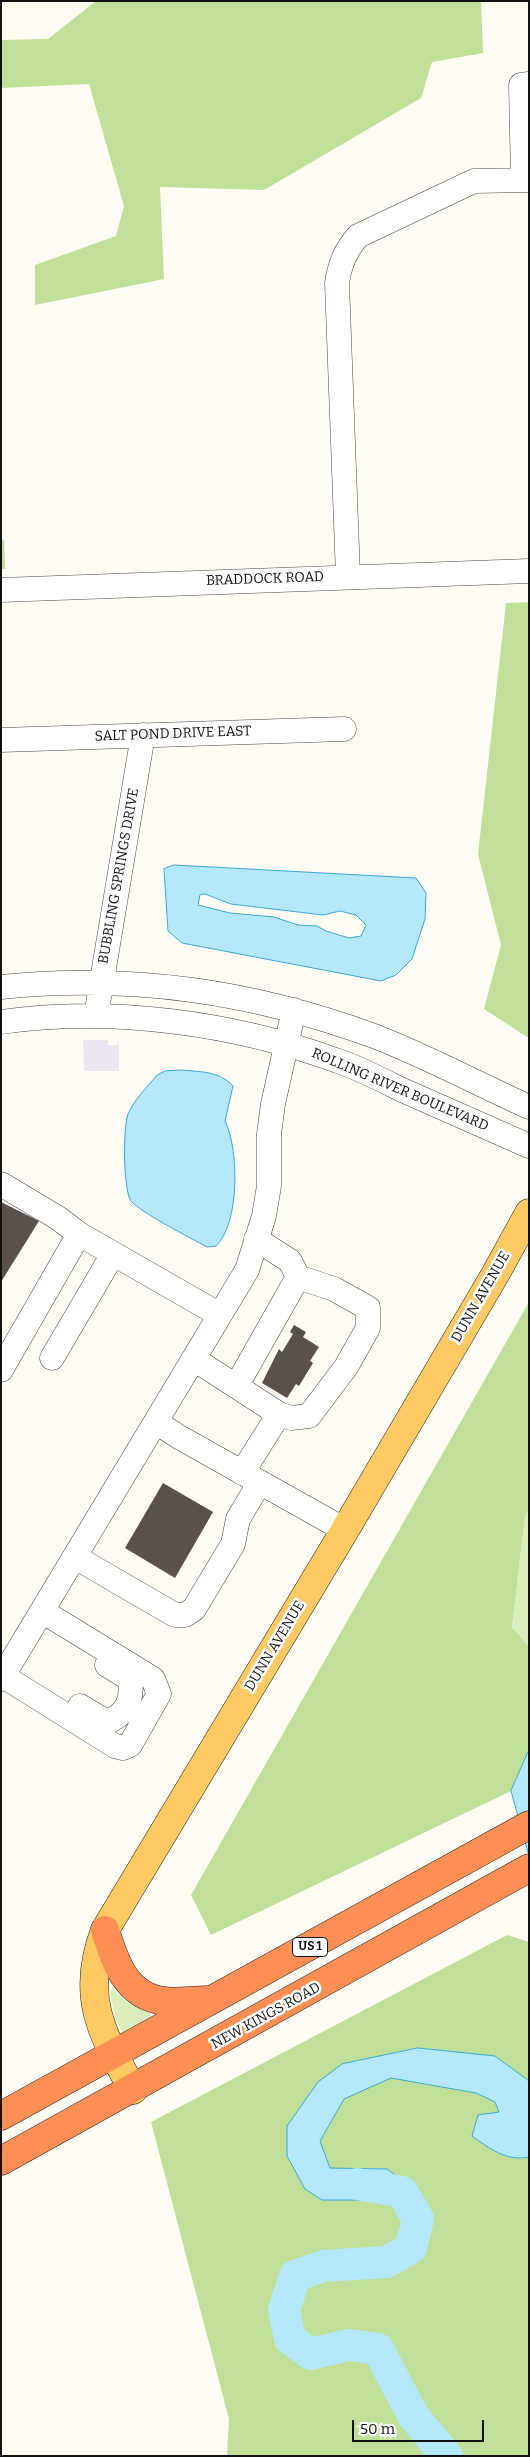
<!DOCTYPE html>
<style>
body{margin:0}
#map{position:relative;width:530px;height:2457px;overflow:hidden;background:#fffcf4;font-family:Bitter,serif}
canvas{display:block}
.frame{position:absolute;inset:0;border:2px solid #111;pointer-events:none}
.scale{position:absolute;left:352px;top:2420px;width:132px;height:22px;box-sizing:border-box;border:2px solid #111;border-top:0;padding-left:6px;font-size:15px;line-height:18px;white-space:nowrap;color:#111;-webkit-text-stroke:4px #fff;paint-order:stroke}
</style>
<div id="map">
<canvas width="530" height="2457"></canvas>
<div class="frame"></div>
<div class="scale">50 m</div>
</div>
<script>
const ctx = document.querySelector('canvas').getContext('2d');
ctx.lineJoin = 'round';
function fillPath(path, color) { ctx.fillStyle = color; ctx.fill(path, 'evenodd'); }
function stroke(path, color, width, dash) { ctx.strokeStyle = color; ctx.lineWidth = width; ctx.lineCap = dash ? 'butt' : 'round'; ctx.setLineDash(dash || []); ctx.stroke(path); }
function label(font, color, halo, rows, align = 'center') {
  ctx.font = font + ' Bitter,serif'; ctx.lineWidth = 5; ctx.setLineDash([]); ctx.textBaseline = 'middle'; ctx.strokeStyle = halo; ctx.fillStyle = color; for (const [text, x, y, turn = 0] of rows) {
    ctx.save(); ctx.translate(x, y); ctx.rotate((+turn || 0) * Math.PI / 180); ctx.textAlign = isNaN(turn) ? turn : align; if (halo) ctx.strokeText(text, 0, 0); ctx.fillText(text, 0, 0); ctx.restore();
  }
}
const industrial = new Path2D(`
 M 83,1040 L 108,1040 L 108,1045 L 117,1045 L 119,1040 L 119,1071 L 84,1071 Z`);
const green = new Path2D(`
 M 529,1508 L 529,1647 L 512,1627 L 525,1517 Z
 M 113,1989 L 129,2003 L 150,2013 L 151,2016 L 122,2033 L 114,2014 L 110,1992 Z`);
const forest = new Path2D(`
 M 96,1 L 481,1 L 483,53 L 432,62 L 421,98 L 264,190 L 160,187 L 164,279 L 35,305 L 35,265 L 116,236 L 124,206 L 89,84 L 1,88 L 1,40 L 48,39 Z
 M 1,539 L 4,540 L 5,569 L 1,569 Z
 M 529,602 L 529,1037 L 527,1037 L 484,1009 L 501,945 L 478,854 L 506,603 Z
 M 529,1302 L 529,1508 L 525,1517 L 512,1627 L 529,1647 L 529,1750 L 511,1791 L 211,1935 L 191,1895 Z
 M 507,1935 L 529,1942 L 529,2081 L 495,2056 L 418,2048 L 342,2064 L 287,2156 L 305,2189 L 322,2200 L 393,2200 L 388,2169 L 330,2168 L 320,2141 L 344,2099 L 391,2077 L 476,2093 L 495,2102 L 520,2159 L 529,2157 L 529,2456 L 227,2456 L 229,2419 L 151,2122 Z`);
const water = new Path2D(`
 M 174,865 L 416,878 L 426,893 L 425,919 L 412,959 L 396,975 L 381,981 L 182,943 L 168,931 L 164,869 ZM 205,894 L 231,904 L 323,915 L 340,911 L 356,915 L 366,925 L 361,936 L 349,938 L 326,931 L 317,926 L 298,925 L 274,917 L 230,913 L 198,905 L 200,895 Z
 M 182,1070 C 201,1072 219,1071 233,1086 L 225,1121 C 239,1149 240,1223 216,1246 L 207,1247 C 191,1238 141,1213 131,1201 C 123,1190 123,1127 128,1114 C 134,1100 148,1086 157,1075 L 165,1071 Z
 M 529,1750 L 529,1856 L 511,1791 Z
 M 418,2048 L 495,2056 L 529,2081 L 529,2157 C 507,2162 489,2148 472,2136 L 478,2115 L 499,2112 L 495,2102 L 476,2093 L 391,2078 L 344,2099 L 320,2141 L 330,2168 L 387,2169 L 408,2184 L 393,2200 L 322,2200 L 305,2189 L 287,2156 L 287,2126 L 318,2082 L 342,2064 Z`);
const river = new Path2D(`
 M 357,2184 L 402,2192 L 418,2219 L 411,2248 L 387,2262 L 323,2266 L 295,2276 L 284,2310 L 290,2339 L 311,2354 L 348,2345 L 378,2349 L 414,2417 L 447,2456`);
const building = new Path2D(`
 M 1,1202 L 39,1221 L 1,1282 Z
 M 294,1325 L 306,1332 L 303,1337 L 319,1347 L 310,1361 L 313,1363 L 299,1386 L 296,1384 L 287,1398 L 262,1383 L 279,1349 L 282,1352 L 293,1334 L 290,1332 Z
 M 163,1483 L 213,1512 L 175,1578 L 125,1548 Z`);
const minor = new Path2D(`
 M 523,180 L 521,85 L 529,84
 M 348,576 L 337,283 C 340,264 345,251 358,236 L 474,181 L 529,180
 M 1,590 L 529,571
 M 1,740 L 344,729
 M 1,987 C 131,974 251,991 374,1036 C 426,1056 478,1084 529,1107
 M 96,1016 L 143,735
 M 1,1022 C 111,1006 234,1023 338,1061 C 359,1068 380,1079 400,1089 C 443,1108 486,1127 529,1146
 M 1,1184 L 58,1218 L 79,1234 L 220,1315
 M 256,1239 L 290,1261 L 298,1277 L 334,1289 L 368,1308 L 368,1328 L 346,1367 L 309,1416 L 291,1418 L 279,1414
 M 52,1358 L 113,1254
 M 194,1359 L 279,1414 L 242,1473
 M 1,1370 L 79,1234
 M 237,1385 L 298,1277
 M 156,1422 L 179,1437 L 345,1530
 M 75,1557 L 175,1615 L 185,1615 L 194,1609 L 233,1544 L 238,1519 L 260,1482
 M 3,1676 L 115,1746 L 123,1748 L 130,1745 L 159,1694 L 153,1679 L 42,1611
 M 1,1679 L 247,1270 L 264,1216 L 269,1186 L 269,1134 L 273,1104 L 294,1010
 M 80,1706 L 107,1722 C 127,1714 133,1700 130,1679 L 107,1665`);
const major = new Path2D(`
 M 133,2090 C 101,2032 80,1996 105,1930 L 345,1530 L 496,1273 L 529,1213`);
const highway = new Path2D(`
 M 105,1930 C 115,1962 126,1997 165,2001 C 178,2003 194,2000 207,2000
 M 1,2116 L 529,1825
 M 1,2161 L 529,1868`);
const shields = [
 [310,1947,35]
];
const shieldNames = [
 ["US 1",310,1947]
];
const streetNames = [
 ["BRADDOCK ROAD",265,579,-2],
 ["SALT POND DRIVE EAST",173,734,-2],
 ["BUBBLING SPRINGS DRIVE",119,876,-80],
 ["ROLLING RIVER BOULEVARD",400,1090,23],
 ["DUNN AVENUE",481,1297,-60],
 ["DUNN AVENUE",275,1646,-59],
 ["NEW KINGS ROAD",266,2016,-29]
];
fillPath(industrial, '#ede5ef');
fillPath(green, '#daedba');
fillPath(forest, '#c0df98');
fillPath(water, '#b5e8fa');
stroke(water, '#37a8d7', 1);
stroke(river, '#b5e8fa', 32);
fillPath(building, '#5a504c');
stroke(minor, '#444', 25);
stroke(major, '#222', 29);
stroke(highway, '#222', 29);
stroke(minor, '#fff', 24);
stroke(major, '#ffc964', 28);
stroke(highway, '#fd8f54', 28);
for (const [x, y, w] of shields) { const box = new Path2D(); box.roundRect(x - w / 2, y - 9.5, w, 19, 4); ctx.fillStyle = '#fff'; ctx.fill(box); stroke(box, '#111', 1); }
label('bold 12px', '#111', null, shieldNames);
label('14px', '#111', '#fff', streetNames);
</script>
